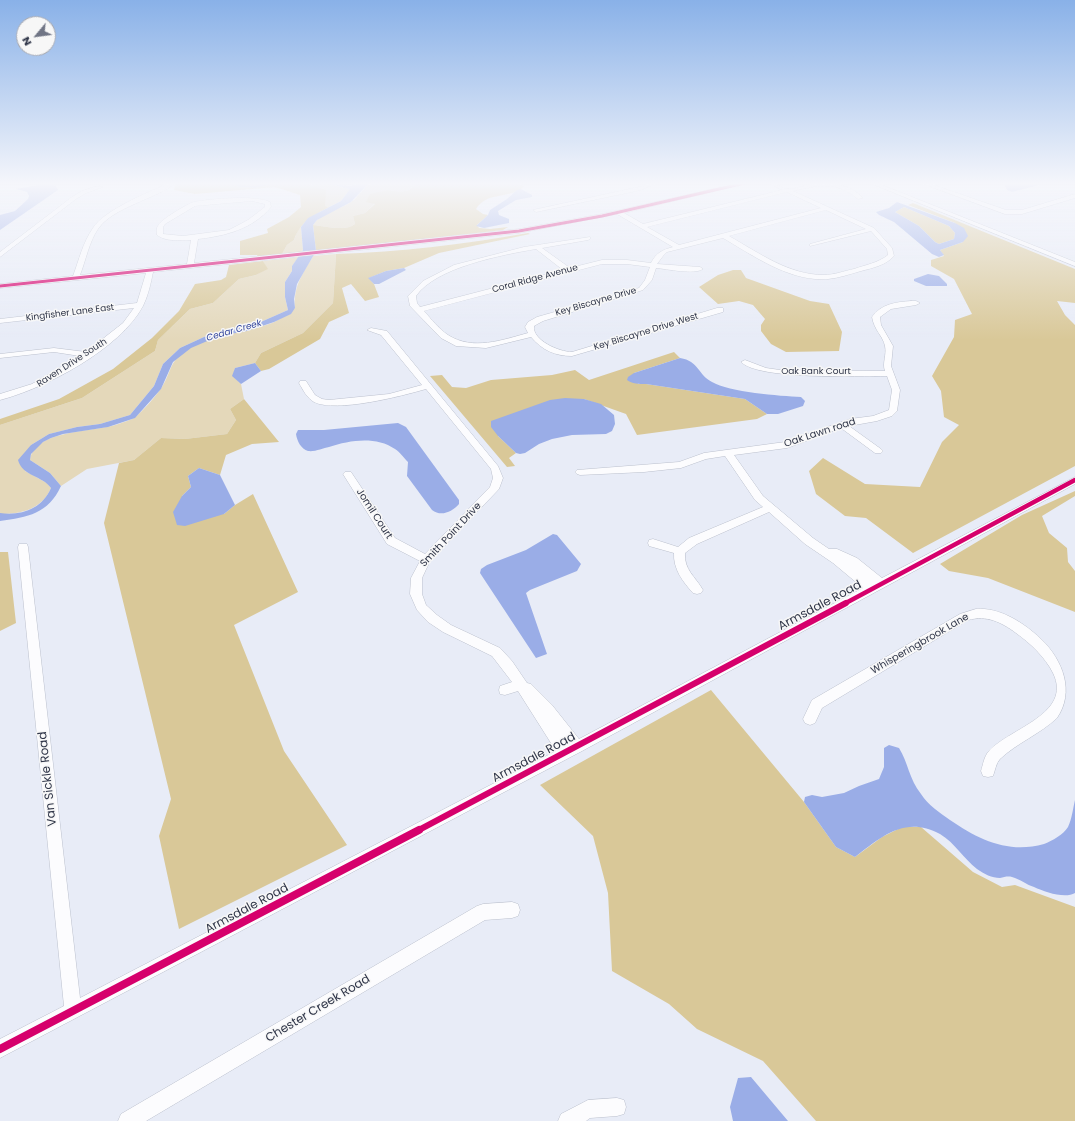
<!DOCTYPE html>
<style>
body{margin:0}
#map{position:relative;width:1075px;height:1121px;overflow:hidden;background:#e8ecf7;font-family:Poppins,sans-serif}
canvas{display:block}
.north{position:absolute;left:16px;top:16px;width:40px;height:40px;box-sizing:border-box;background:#f7f7f7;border:1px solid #a7a9b1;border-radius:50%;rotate:241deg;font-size:11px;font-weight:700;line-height:16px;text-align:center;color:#2f3548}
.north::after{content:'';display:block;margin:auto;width:14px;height:18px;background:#707585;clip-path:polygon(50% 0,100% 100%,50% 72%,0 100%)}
</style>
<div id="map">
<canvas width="1075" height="1121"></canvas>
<div class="north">N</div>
</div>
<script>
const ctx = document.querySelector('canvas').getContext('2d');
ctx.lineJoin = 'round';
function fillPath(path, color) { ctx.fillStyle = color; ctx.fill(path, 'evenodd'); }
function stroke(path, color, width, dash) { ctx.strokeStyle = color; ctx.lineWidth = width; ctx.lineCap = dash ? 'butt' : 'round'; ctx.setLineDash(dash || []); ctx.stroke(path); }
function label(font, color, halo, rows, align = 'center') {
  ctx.font = font + ' Poppins,sans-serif'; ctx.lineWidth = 3; ctx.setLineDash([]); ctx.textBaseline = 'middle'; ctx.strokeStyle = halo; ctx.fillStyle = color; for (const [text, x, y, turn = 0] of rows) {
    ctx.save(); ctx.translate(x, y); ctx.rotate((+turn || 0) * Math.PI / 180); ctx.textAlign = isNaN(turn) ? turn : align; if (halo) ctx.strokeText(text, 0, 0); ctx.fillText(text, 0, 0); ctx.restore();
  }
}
const green = new Path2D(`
 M 305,183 L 326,183 L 350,189 L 341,201 L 329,207 L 325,206 L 325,199 L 311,184 Z
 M 372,183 L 429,183 L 414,185 L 409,190 L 401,192 L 389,190 L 365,213 L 353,216 L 355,224 C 345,232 325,226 313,225 C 321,212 339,210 351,202 C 359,197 363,187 372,183 Z
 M 301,227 L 303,250 L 301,252 L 282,254 L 287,245 L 294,240 L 298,229 Z
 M 336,254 L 333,303 L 303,333 L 261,353 L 255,363 L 235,368 L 233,376 L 241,384 L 244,399 L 230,409 L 236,420 L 227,434 L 185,439 L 161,438 L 134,460 L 87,469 L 61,486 L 50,473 L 30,460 C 34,432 84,432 106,427 C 115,426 124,422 132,419 C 139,416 159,393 163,385 C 169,376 170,364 179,356 C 204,332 242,334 272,323 C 280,320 288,313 295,308 C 293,287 303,273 313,256 Z
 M 299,257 L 292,266 L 292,271 L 285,282 L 285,297 L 288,310 L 263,321 L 204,337 L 180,348 L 163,364 L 154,386 L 130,415 L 100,424 L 77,427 L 49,434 L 31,445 L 25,471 L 47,483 L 51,488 C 42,509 22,514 0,514 L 0,425 L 82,398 L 155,351 L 158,340 L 190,309 L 213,303 L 239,279 L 256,275 L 267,269 L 263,261 Z`);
const forest = new Path2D(`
 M 181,183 L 305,183 L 326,190 L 325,206 L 329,207 C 313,216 300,222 294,240 L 287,245 L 282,254 L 258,257 L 257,255 L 240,255 L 240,241 L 268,233 L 267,229 L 289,217 L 301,207 L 300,195 L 275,187 L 195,194 L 174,190 L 175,186 Z
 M 429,183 L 517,183 L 524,186 L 521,189 C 517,190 516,192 512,193 C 499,197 485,195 476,209 L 483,214 L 488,215 L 477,225 L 479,228 L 490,229 L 508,227 L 503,230 L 316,251 L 313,225 C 325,226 345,232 355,224 L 353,216 L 365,213 L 375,204 L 366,202 L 370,194 L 389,190 L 401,192 L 409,190 L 414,185 Z
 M 913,203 L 1075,269 L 1075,303 L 1057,301 L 1065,315 L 1075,325 L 1075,466 L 913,553 L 866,518 L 845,516 L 816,494 L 809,471 L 823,458 L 865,484 L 920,487 L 942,442 L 959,425 L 944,417 L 941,391 L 932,376 L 954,337 L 955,320 L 972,314 L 954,279 L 931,266 L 931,260 L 944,256 L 940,250 L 963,242 L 955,223 L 908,205 Z
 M 904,207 L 949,226 L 955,233 L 954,239 L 939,244 L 935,242 L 919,226 L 895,212 Z
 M 528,233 L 530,234 L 439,253 L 404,268 L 386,271 L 369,278 L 374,284 L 379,297 L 365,301 L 351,284 L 342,288 L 349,313 L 329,322 L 320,339 L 269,369 L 261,371 L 255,363 L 261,353 L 303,333 L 333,303 L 336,254 C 400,252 465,244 528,233 Z
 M 263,261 L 268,269 L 256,275 L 239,279 L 213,303 L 190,309 L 158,340 L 155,351 L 82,398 L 0,425 L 0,419 L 59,399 L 113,369 L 152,338 L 179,311 L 195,284 L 221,280 L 226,277 L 229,265 Z
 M 733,270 L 741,270 L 746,278 L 810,301 L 829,304 L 842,332 L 839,351 L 786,352 L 771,344 L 761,331 L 761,325 L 765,319 L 753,305 L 739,301 L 718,304 L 699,287 L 718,275 Z
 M 674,352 L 680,358 L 634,373 L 638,384 L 646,384 L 745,399 L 767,414 L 757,419 L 637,435 L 626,414 L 584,399 L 498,436 L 516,453 L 509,458 L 515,466 L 507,467 L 430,376 L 442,375 L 452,387 L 466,388 L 491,380 L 552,375 L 575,370 L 589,380 Z
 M 244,399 L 279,442 L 252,444 L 226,455 L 220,475 L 199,468 L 188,476 L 191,487 L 182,496 L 224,514 L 235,505 L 253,494 L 298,592 L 234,625 L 284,751 L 347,845 L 179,929 L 159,836 L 171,799 L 104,523 L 119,463 L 134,460 L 161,438 L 185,439 L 227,434 L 236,420 L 230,409 Z
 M 1075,491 L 1075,496 L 1042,516 L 1049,533 L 1067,548 L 1068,562 L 1075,571 L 1075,612 L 988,578 L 949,571 L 940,564 L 1022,515 Z
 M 0,552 L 8,552 L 16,623 L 0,631 Z
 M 711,690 L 804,802 L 836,847 L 855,857 L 882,837 L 902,827 L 921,827 L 973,872 L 1002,887 L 1015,885 L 1075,907 L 1075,1121 L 816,1121 L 763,1061 L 697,1029 L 669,1004 L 612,971 L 608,893 L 593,836 L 540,785 Z`);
const water = new Path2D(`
 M 50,183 L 56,186 L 58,190 L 0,230 L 0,215 L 15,211 L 28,199 L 29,196 L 27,192 L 16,189 Z
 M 326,183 L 350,186 L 361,183 L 372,183 L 367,185 L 351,202 L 317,220 L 313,225 L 316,251 L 297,284 L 294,299 L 295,308 L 291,314 L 274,322 L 247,331 L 219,336 L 191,348 L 173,362 L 161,389 L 135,418 L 108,427 L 63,434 L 51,438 L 43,442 L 31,454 L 30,460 L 50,473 L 61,486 C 48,514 28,517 0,521 L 0,513 C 21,516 42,509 51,488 C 43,476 22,476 18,460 L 31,445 L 49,434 L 77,427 L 100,424 L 130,415 L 154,386 L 163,364 L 180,348 L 204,337 L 263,321 L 288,310 L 285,297 L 285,282 L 292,271 L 292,266 L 303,250 L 301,227 L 308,218 L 341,201 L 350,189 Z
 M 1004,183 L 1047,183 L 1012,192 L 1007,190 Z
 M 521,189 L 532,195 L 532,197 L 516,200 L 498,211 L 499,215 L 509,219 L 509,223 L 484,228 L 476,226 L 488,215 L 490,210 L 507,199 L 517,190 Z
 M 897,202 L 955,223 L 964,228 L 968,236 L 963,242 L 940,250 L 944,255 L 939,257 L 932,254 L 894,222 L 879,215 L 876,212 L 889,208 ZM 904,207 L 949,226 L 955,233 L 954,239 L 939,244 L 935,242 L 919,226 L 895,212 Z
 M 404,268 L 406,270 L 379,284 L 374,284 L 368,278 L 386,271 Z
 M 928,274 L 939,276 L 947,284 L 947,286 L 926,286 L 914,281 L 914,279 Z
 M 680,358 C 699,361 698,375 712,382 C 729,392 780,396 801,397 L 805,401 L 803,406 L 778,414 L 767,414 L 745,399 L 646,384 C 639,384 632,384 627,380 L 628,377 L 634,373 Z
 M 255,363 L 261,371 L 241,384 L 232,376 L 235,368 Z
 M 565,398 L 584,399 L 601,404 L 614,415 L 615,424 L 612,431 L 606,434 L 572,435 L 552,439 L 539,444 L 525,453 L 520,454 L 516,453 L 498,436 L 491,427 L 491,421 L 550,400 Z
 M 398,423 L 406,427 L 459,500 L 459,504 C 452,512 441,517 432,510 L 407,476 L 408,462 C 404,458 400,452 395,449 C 376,436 350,440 329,447 C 323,448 315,452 308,451 C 301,449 297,441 296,434 L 298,430 L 324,430 Z
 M 199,468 L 220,475 L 235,505 L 224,514 L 185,526 L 177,525 L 173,512 L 182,496 L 191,487 L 188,476 Z
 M 553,534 L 557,535 L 581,564 L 577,571 L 530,590 L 526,593 L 547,654 L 536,658 L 480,573 L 481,569 L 487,565 L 526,550 Z
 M 889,745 L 899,748 C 908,762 909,779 921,794 C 928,805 940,813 950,820 C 979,840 1009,854 1044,844 C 1052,841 1064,834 1068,827 C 1072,819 1073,808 1075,800 L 1075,893 C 1065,899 1045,892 1034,887 C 1027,885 1020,879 1012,877 C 1008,876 1004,877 1000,878 C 992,878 984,874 977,869 C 964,859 955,843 940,834 C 905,815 881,837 855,857 L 836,847 L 804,802 L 805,797 L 812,795 L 822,797 L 844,793 L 859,786 L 879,779 L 884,767 L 884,748 Z
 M 751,1077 L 788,1121 L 733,1121 L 730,1107 L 738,1078 Z`);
const stream = new Path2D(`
 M 241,183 L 238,184 L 239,186 L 255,187 L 271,183`);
const minor = new Path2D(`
 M 169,183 L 176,183 C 156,199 113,207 98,229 C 89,242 86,260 80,275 L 187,264 L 191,240 C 180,240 166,242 157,235 C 157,232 156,228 158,226 C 160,220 187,204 194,202 C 209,199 257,195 270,202 L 271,207 C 253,229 225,236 198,239 L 194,263 L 519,229 L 602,214 L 739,183 L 748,183 L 624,213 L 643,224 L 782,190 L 768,183 C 776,183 782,189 789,189 C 797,189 806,184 814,183 C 831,181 851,185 863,198 L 858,199 C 837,181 818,185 793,191 L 874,228 L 892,248 L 894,256 C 886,265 873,268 861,271 C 850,274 839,278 828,279 C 790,282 754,256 723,238 L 667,252 L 663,256 L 657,264 L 700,267 L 703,269 C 695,275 667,269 656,268 L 652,280 L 643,290 L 543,321 L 534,326 C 532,340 559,352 572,352 L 717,308 L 723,308 L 723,312 L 572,356 C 555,356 542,350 531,337 L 486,348 L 456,346 L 441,338 L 410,306 L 408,296 L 423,281 L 454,265 L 524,247 L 590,237 L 590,239 L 588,240 L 542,248 L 570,268 L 602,260 L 627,260 L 651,263 C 656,253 662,250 673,247 L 617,214 L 519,233 L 153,272 C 151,283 148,296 143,306 C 120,349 46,388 0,400 L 0,394 L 32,384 L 80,356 L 54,352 L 0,358 L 0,354 L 54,348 L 86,352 L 123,323 L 134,308 L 0,323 L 0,319 L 137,303 L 146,273 L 0,288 L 0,284 L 73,276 C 79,260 83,242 93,228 C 104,210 149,192 169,183 ZM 787,192 L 821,208 L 679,245 L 647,227 ZM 252,201 L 265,204 L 265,207 L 248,220 L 229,230 L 183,236 L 163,234 L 163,227 L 165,224 L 195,206 ZM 826,210 L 866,229 L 810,244 L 810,246 L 871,231 L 887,249 L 888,255 C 878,263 865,265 854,269 C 844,271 834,275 824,275 C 789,275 759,253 729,236 ZM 536,249 L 563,270 L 420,307 L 417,303 L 416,296 C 436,267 502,255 536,249 ZM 602,264 L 627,264 L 650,267 L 645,280 L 639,288 L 537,317 L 528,322 L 525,327 L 528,333 C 502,340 473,351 448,335 C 439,329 431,319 424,311 Z
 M 649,183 L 656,183 L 641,190 L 536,212 L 533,210 L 639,187 Z
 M 870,183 L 877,183 L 1075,262 L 1075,266 Z
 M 921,183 L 928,183 L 1006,210 L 1022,210 L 1075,194 L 1075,198 L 1022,214 L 1005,214 Z
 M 98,186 L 103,187 L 86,193 L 76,199 L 0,257 L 0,252 L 72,197 L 82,191 Z
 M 911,301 L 916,301 L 920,303 L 916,305 L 891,309 L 880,317 L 881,325 L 893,346 L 891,366 L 900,390 L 897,411 L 892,416 L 877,421 L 849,426 L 881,449 L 883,451 L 881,453 L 875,453 L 841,428 L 787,448 L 734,455 L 763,496 L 813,538 L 829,549 L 837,549 L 857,558 L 882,578 L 1075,477 L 1075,484 L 582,751 L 0,1058 L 0,1039 L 64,1006 L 18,547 L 19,544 L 27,544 L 28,547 L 80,998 L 556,751 L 518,691 L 505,695 L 500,694 L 499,690 L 500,686 L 512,682 L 492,656 L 443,632 L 428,622 L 417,610 L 410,594 L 411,578 L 420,561 L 387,544 L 343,474 L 345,472 L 351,472 L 395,538 L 425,554 L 490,487 L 493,478 L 491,469 L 426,389 C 402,396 336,413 314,402 C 307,398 303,390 299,383 L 300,381 L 306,381 L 315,395 L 322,399 L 329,400 L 389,394 L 422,385 L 381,335 L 367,330 L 371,328 L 387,331 L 498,466 L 503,478 L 499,489 L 430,561 L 422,578 L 422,594 L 426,605 L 437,615 L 451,625 L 500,648 L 512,661 L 527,683 L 531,684 L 552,705 L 579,739 L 863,588 L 833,563 L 805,544 L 769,512 L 697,544 L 685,553 C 684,570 695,576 703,590 L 701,593 L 697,594 L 693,593 C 683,582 673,569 674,553 L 649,546 L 648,543 L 649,540 L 653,539 L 678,547 L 689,538 L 763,507 L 755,500 L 725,456 L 706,459 L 681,468 L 644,472 L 580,475 L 577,474 L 575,472 L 577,470 L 679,462 L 704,453 L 785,442 L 850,419 L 873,416 L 889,410 L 892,390 L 887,376 C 858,376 759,380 741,362 L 745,360 L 766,368 L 780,370 L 885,371 C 882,363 887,355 885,346 C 883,336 874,330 872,317 C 881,304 896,302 911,301 Z
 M 976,609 C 1000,607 1024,623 1041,639 C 1063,660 1075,692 1057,718 C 1040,734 1017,743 1000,759 C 996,763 995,771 993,776 L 988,777 L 983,776 L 981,771 C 983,765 984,756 989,751 C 1010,728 1073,714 1053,673 C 1045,657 1030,643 1016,633 C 1001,622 987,615 968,620 L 822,708 L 815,723 L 810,725 L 805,723 L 803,719 L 812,700 L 960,614 Z
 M 512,902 L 518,904 L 520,910 L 518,916 L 512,918 L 485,920 L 146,1121 L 118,1121 L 121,1114 L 477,906 L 483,904 Z
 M 617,1098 L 624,1100 L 626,1107 L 624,1114 L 617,1116 L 590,1118 L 586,1121 L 558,1121 L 561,1114 L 588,1100 Z`);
const cyclewayFar3 = new Path2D(`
 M 0,286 L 519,231 L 602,216 L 745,183`);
const cyclewayFar2 = new Path2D(`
 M 844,604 L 1075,480`);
const cyclewayFar1 = new Path2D(`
 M 417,831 L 846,603`);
const cycleway = new Path2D(`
 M 0,1049 L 419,830`);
const farStreetnames = [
 ["Coral Ridge Avenue",535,279,-15],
 ["Key Biscayne Drive",596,302,-16],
 ["Kingfisher Lane East",70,313,-7],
 ["Key Biscayne Drive West",646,332,-17],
 ["Raven Drive South",72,363,-33],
 ["Oak Bank Court",816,372]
];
const farWaternames = [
 ["Cedar Creek",234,331,-16]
];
const streetNames = [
 ["Oak Lawn road",820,433,-18],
 ["Jomil Court",374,514,57],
 ["Smith Point Drive",451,535,-47],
 ["Whisperingbrook Lane",920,644,-30]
];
const nearStreetnames = [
 ["Armsdale Road",820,606,-28],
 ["Armsdale Road",534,758,-28],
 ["Van Sickle Road",48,779,-96],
 ["Armsdale Road",247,909,-28],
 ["Chester Creek Road",318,1009,-31]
];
fillPath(green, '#e4d8ba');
fillPath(forest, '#d9c898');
fillPath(water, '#9aade7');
stroke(stream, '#9aade7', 1.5);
stroke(minor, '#bbc0cd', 1);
fillPath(minor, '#fcfcfe');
stroke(cyclewayFar3, '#d6006c', 3);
stroke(cyclewayFar2, '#d6006c', 4.5);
stroke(cyclewayFar1, '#d6006c', 6);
stroke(cycleway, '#d6006c', 8);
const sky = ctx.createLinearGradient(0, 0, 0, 340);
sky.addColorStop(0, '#89b1e8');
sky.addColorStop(0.54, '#f5f6fb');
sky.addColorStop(1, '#f5f6fb00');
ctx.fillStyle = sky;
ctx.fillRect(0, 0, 1075, 340);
label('9px', '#2f3548', '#f7f7f7', farStreetnames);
label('italic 9px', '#2c3f9a', '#f7f7f7', farWaternames);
label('10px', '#2f3548', '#f7f7f7', streetNames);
label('12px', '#2f3548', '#f7f7f7', nearStreetnames);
</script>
